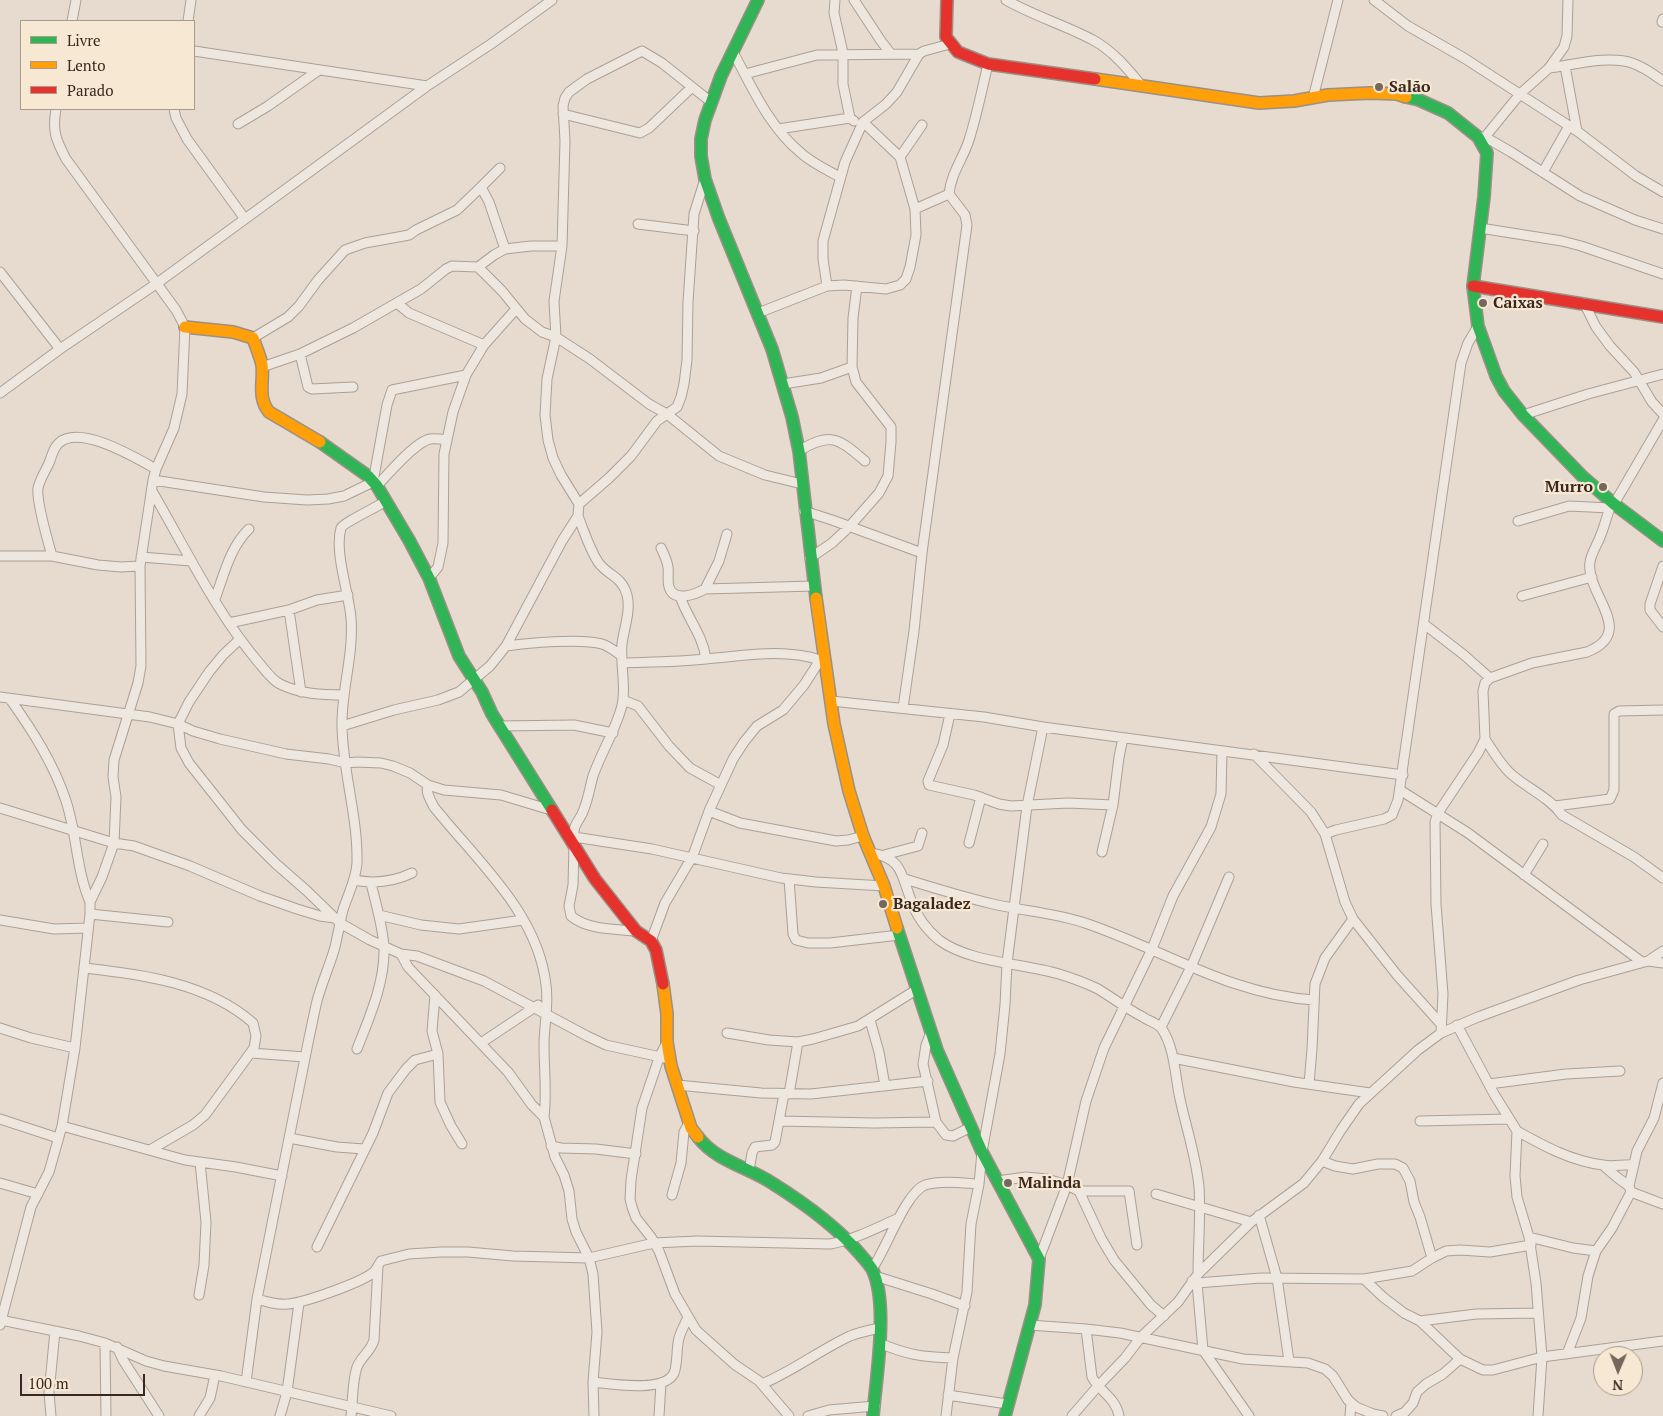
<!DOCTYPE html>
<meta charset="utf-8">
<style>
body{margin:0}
#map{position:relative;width:1663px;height:1416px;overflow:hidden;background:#e6dbce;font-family:"PT Serif",serif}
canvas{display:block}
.legend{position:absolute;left:20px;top:20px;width:175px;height:90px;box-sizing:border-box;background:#f7e8d3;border:1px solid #ab9b8b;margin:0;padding:6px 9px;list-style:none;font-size:15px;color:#3a281e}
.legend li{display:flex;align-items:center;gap:10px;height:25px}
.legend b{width:25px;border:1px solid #ab9b8b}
.north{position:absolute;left:1593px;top:1346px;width:50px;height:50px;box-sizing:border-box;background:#f7e8d3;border:1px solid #ab9b8b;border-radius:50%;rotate:181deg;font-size:14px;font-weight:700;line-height:20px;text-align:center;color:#3a281e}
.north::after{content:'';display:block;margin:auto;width:18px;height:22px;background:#76675c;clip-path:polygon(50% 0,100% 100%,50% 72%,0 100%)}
.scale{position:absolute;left:20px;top:1374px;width:125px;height:22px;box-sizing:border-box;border:2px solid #3a281e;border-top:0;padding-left:6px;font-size:15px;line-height:18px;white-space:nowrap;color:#3a281e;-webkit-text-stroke:4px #f7e8d3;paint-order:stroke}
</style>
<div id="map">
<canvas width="1663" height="1416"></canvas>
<ul class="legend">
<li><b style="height:6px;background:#30b455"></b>Livre</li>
<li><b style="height:6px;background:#ff9f0a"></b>Lento</li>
<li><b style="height:6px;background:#e5322d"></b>Parado</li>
</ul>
<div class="north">N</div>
<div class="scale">100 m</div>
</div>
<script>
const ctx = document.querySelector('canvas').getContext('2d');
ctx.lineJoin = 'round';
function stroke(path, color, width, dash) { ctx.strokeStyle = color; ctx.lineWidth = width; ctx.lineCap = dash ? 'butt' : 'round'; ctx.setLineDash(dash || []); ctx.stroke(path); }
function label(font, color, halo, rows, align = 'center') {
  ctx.font = font + ' "PT Serif",serif'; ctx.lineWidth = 4.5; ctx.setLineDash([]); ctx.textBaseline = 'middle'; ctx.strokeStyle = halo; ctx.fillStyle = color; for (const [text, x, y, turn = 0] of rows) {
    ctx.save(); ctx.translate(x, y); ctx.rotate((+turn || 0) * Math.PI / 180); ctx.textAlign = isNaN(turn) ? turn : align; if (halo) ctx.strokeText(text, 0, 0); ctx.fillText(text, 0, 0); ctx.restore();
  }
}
const street = new Path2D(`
 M 835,0 L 834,13 L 843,53 L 843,84 L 850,118
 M 854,0 L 881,41 L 891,54
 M 1006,0 C 1034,16 1065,25 1093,40 C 1113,51 1127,68 1141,85
 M 1374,0 L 1408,26 L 1464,58 L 1577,131 L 1636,176 L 1663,192
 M 72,21 L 76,0
 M 188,21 L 191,0
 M 1662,22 L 1663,19
 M 194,51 L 427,86
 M 733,52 C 752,87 769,127 801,153 C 812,163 827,170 840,177
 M 1565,66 L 1577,131
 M 1549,68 C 1573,65 1609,55 1632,63 C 1644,67 1653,74 1663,81
 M 745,74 L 817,55 L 919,54
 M 1313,98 L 1338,0
 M 174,109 L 176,118 L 187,139 L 245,219
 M 563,114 L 640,133 L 649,128 L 691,88
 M 238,124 L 268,106 L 319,70
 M 778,129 L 850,118 L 854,121
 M 1478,137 L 1485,137 L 1511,152 L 1580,196 L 1635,220 L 1663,229
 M 1485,137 L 1520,94 L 1549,68 L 1564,47 L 1567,36 L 1568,0
 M 900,157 L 922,125
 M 500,168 L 481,187 L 489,202 L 505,249
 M 1543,172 L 1569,126
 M 915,209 L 949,194
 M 638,224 L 694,231
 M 1480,228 L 1562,241 L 1581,246 L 1663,274
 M 478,267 L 502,291 L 525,319 L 542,332 L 556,337 L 590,359 L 649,404 L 667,414 L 719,456 L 765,475 L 802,484
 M 0,272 L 60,349
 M 827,286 L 823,259 L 823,241 L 845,162 L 863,122 L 886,104 L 897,92 L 919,54 L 924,51 L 950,44
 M 397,303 L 409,313 L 484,345
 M 1584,303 L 1596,327 L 1610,346 L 1634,372 L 1652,402 L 1663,414
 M 758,313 L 827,286 L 844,285 L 886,289 L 900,285 L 906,279 L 910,267 L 916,235 L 915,209 L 900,157 L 863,122
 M 253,338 L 288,317 L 299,306 L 318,280 L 345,250 L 365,243 L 409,235 L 416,230 L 457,210 L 481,187
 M 300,354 L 308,387 L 312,389 L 353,387
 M 262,367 L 300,354 L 353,328 L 421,289 L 446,269 L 452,266 L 478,267 L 494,255 L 505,249 L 531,246 L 562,246
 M 783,384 L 821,378 L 852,367
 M 0,393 L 60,349 L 156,284 L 427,86 L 491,44 L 552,0
 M 1523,415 L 1588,394 L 1663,374
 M 799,451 C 831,431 839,439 865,461
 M 153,480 L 264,497 L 307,500 L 328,499 L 344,496 L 373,482 L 387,405 L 392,390 L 466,375
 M 377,486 C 388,474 415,442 430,439 C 436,438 441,439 446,440
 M 152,491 C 186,549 215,611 259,663 C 265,670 272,680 280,684 C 300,694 322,695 344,695
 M 579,504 L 561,475 L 553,458 L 548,440 L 545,415 L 547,379 L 556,337 L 554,301 L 562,246 L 565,141 L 563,106 L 565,98 L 569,92 L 587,79 L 642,51 L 662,63 L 711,102
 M 804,511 L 832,520 L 922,553
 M 1518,521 L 1569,506 L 1610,508
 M 661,548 C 664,554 667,560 668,567 C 669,574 667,581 669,587 C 674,603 696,594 705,589 L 814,586
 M 0,556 L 52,556 L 98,565 L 121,567 L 140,566
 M 52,556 C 48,541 36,502 38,488 C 40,479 45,472 49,463 C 52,456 53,448 59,443 C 80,424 136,458 156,469
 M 141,557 L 191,561
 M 810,558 L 832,543 L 849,527 L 879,493 L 888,476 L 891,442 L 891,427 L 856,382 L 852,367 L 853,318 L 857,286
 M 1663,566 L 1650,604 L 1650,610 L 1663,627
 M 429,578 L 438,567 L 443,543 L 444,454 L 453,412 L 466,375 L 484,345 L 516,309
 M 705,589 L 719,561 L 727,534
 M 680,596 C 687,618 703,635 706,659
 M 1522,596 L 1592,577
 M 215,599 C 224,575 230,547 249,529
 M 289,610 L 301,692
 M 229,623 L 289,610 L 317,600 L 348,595
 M 1424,624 L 1464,655 L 1490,678
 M 240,639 L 223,655 L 209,672 L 189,702 L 178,724 L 181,748 L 189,763 L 242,830 L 275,863 L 307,891 L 340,923 L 370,940 L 401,954 L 408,967 L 508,1072 L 532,1105 L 544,1117 L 555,1157 L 564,1175 L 569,1191 L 572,1219 L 576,1232 L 589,1258 L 593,1274 L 597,1332 L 593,1382 L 594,1416
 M 506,646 C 527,643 582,638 602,644 C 609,646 616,652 622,656
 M 622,663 C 650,662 678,662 706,659 C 744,656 783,648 820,660
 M 0,697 L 150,717 L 178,724 L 193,731 L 220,739 L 286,754 L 329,759 L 346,763 L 357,762 L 381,763 L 393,766 L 410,773 L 428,785 L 444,790 L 501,795 L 551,810
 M 10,699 C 32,730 54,764 66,801 C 77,834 76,870 90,902
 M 623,700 L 638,706 L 669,746 L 690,768 L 721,785
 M 831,701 L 984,717 L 1043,727 L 1403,775
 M 903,708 L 914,631 L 922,553 L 967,225 L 965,215 L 949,194 C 951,173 963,159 969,140 C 977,115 982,89 988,64
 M 950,714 L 943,745 L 928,781 L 929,785 L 974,795 L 999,804 L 1011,806 L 1068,803 L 1113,805
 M 342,726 L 394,710 L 438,700 L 459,692 L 490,666 L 506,646 L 562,541 L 578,516 L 579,504 L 609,478 L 631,456 L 657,421 L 677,407 L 681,397 L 684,384 L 687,360 L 688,302 L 694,214 L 705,179
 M 500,726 L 574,725 L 613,733
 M 1485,739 C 1493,751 1500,764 1511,774 C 1527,788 1549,797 1562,815 L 1634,857 L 1663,878
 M 1254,754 L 1311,812 L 1325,834 L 1345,902 L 1353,919 L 1397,975 L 1440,1023
 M 428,785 C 425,792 431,801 434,807 C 477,861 538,913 546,985 C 549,1004 544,1026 544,1045 C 544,1070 547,1093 544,1117
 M 1400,790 L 1468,833 L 1642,962
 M 1555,806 L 1610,799 L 1614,790 L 1614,714 L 1619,711 L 1663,710
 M 0,808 L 114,843 L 134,846 L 190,866 L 260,896 L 297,909 L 320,916 L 335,918
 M 709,811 L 740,823 L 836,841 L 848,840 L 863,836
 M 1325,834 L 1336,830 L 1384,819 L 1392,815 L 1398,800 L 1461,363 L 1468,343 L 1478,326
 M 574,837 C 573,822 580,822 584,809 C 588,799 590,787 593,776 C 601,753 614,733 621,709 C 627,689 620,665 622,644 C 624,628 631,611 627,595 C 622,576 608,576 598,562 C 589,548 584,531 578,516
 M 569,839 L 574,837 L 652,849 L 781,878 L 816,882 L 884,886
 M 969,843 L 981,797
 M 574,846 L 573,885 L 569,906 L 571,916 C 588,930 614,929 636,931
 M 1102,852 L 1113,805 L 1119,757 L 1123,738
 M 871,853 C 903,858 901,875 911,900 C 916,915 927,930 939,940 C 970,963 1023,963 1059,974 C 1072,978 1086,983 1098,989 C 1113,998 1127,1009 1143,1017 C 1148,1021 1158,1023 1162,1029 C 1174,1047 1175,1073 1179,1094 C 1185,1125 1196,1155 1199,1187 C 1201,1214 1198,1245 1198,1274
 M 884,855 L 918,846 L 922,833
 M 1524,875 L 1543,844
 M 789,879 L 793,934 L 796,940 L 808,943 L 830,943 L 899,935
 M 905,879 C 934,888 963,897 993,904 C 1023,911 1055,913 1085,923 C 1162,949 1231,995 1314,1000
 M 354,880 C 374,884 393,882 412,873
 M 90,914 L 168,922
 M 379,915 L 421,925 L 459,929 L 523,920
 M 0,920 L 54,929 L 88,928
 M 651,941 L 665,903 L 688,864 L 692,858 L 709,811 L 733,759 L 744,742 L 757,726 L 783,710 L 804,685 L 820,660 L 824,659
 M 401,954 L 417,956 L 484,981 L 587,1036 L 606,1045 L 665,1058
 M 1648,961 L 1663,963
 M 84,968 C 141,974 208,983 253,1023 L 256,1036 L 254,1048 L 205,1115 L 193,1125 L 150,1150
 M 435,995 L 432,1031 L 438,1054 L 440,1102 L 451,1126 L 462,1144
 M 870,1020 L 879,1052 L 885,1086
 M 1457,1025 L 1494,1094 L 1517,1131 L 1515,1176 L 1517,1197 L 1529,1237 L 1536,1283 L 1542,1357 L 1538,1416
 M 1161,1027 L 1191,967 L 1229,877
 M 0,1028 L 31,1038 L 75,1048
 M 931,1032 L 926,1045 L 923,1064 L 936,1122 L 946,1135 L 953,1136 L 971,1127
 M 727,1033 L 769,1040 L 798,1042 L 813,1039 L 858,1026 L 916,990
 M 1441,1033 L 1443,994 L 1436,904 L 1435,822 L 1438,813 L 1478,753 L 1485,739 L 1483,691 L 1485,683 L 1490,678 L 1532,663 L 1587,652 C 1638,632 1585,594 1590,562 C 1591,554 1597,545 1600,537 C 1604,528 1606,518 1610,508 L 1614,504 L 1663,420
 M 667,1042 L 659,1058 L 642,1108 L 631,1180 L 630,1199 L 632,1207 L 636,1218 L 651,1237 L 659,1251 L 675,1294 L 696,1330 L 734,1364 L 759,1381 L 789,1416
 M 481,1043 L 538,1005
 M 357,1049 C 369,1018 385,983 384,948 C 383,926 376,905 371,883
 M 251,1053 L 305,1057
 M 1173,1058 L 1294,1082 L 1370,1093
 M 1309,1084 L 1312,1049 L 1315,984 L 1325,958 L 1353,919
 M 1489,1084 L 1566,1074 L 1620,1071
 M 677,1085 L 761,1093 L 811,1094 L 928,1081
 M 789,1094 L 798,1042
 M 0,1119 L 58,1138
 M 780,1121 L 874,1123 L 936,1122
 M 1420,1121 L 1509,1119
 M 62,1126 L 185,1160 L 236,1167 L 282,1176
 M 1517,1131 C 1544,1146 1571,1161 1603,1165 C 1613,1167 1624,1164 1634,1165
 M 289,1138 L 337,1147 L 364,1149
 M 551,1146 L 561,1148 L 596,1149 L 636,1154
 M 1322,1161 L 1335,1166 L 1353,1169 L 1378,1164 L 1395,1164 L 1403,1168 L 1410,1181 L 1414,1202 L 1420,1217 L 1432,1258
 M 1604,1166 L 1618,1178 L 1629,1186
 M 749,1171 L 752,1153 L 755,1147 L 772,1145 L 775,1142 L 784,1094
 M 997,1181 L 1026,1177 L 1047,1179 L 1067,1185 L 1079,1191 L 1101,1238 L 1114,1260 L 1151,1305 L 1164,1316
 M 0,1183 L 38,1194
 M 1079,1191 L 1129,1191 L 1137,1245
 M 1631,1192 L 1663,1204
 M 1156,1194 L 1251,1222
 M 672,1195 L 681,1163 L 684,1132 L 689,1123
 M 1259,1215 L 1277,1278 L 1289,1361
 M 1529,1237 L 1573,1248 L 1596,1251
 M 317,1247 L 373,1133 L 388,1093 L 406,1069 L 415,1060 L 438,1054
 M 1039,1259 L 1067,1185 L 1086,1101 L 1104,1048 L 1152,949 L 1173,896 L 1211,827 L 1221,794 L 1222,751
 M 872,1269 C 886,1250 905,1193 925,1185 C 941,1180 963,1183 979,1184
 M 875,1276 L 932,1294 L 965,1306
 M 1364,1279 L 1383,1297 L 1404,1313 L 1420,1321 L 1476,1314 L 1538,1313
 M 1192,1281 L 1197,1283 L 1261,1278 L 1364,1279 L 1412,1271 L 1432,1258 L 1446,1251 L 1460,1250 L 1490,1252 L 1531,1245
 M 1197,1283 L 1203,1350 L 1249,1416
 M 199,1295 L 204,1265 L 206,1222 L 200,1162
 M 257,1299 C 267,1302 277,1305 288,1304 C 303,1303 364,1282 375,1271 C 377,1268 379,1264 381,1261 L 409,1254 L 441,1252 L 468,1252 L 513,1256 L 589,1258 L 654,1243 L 697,1241 L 830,1244 C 854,1240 876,1228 899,1218
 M 0,1320 L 79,1336 L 105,1343 L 146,1361 L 164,1366 L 221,1376 L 391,1416
 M 1420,1321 L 1460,1359 L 1483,1370 L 1493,1370 L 1542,1357 L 1663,1341
 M 0,1325 L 31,1207 L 49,1172 L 62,1126 L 75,1048 L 90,914 L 90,902 L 102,877 L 114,843 L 116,797 L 113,777 L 114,760 L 138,683 L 141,666 L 140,566 L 153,480 L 156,469 L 174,428 L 182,394 L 185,327 L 176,310 L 66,159 C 56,140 52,131 56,109
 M 1029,1325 L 1086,1329 L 1120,1333 L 1243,1359 L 1308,1363 L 1325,1369 L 1333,1376 L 1348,1400 L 1356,1407 L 1373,1414 L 1383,1416
 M 1086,1329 L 1092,1377 C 1100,1392 1116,1398 1119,1416
 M 105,1343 L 106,1416
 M 879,1343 C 908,1355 922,1357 953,1358
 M 117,1347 L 123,1360 L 159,1416
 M 1567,1354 L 1581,1318 L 1588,1276 L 1596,1251 L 1612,1228 L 1631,1192 L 1629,1186 L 1637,1151 L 1654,1118 L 1663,1083
 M 246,1382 L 257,1299 L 309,1038 C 312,1025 314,1013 317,1001 C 322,982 330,965 335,947 C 338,934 340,922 343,910 C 348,894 356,880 357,863 C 358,817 343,773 342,727 C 341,691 354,655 351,618 C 349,593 334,552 341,528 C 343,523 379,506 386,501
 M 593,1382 C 611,1384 665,1393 674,1373 C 678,1363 676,1349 679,1338 C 681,1331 685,1324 688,1317
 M 762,1384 C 793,1371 820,1350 850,1336 C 860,1332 870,1330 880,1328
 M 948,1395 L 1007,1404
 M 51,1416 L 49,1393 L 55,1331
 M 199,1416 L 210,1398 L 215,1375
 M 280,1416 L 287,1392 L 299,1303
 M 351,1416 C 353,1400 352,1382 357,1367 C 361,1357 371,1351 374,1340 L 378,1266
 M 659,1416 L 661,1383
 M 808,1416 L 829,1410 L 875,1406
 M 946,1416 L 953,1358 L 967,1292 L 971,1224 L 979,1184 L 982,1152 L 1000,1054 L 1005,1005 L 1007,963 L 1027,806 L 1043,727
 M 1072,1416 L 1098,1386 L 1125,1358 L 1141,1337 L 1178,1302 L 1198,1274 L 1251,1222 L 1304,1183 L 1322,1161 L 1341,1130 L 1359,1104 L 1418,1050 L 1441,1033 L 1478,1017 L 1579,980 L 1648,961 L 1663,951
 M 1350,1416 L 1351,1403
 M 1396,1416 L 1405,1412 L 1413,1403 L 1417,1392 L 1426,1384 L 1443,1374 L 1460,1359`);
const fast = new Path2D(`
 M 758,0 L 721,76 L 705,120 L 701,139 L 701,156 L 705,179 L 719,219 L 772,349 L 792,417 L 799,451 L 816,598
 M 1406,97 L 1419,100 L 1448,113 L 1478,137 L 1487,153 L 1484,197 L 1473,286 L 1478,326 L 1496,376 L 1504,391 L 1523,415 L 1583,477 L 1614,504 L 1663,541
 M 320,442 L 368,476 L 377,486 L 409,540 L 429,578 L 459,656 L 482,692 L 492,714 L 552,810
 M 897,928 L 937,1050 L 982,1152 L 1039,1259 L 1035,1305 L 1005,1416
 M 698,1137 C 716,1161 748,1167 772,1183 C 804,1203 836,1226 860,1254 C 864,1259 869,1264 872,1269 C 889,1302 876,1378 873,1416`);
const slow = new Path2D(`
 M 1095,79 L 1259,103 L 1294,101 L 1328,95 L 1370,93 L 1397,94 L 1406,97
 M 185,327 L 233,332 L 253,338 C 256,347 260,356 262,365 C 264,382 257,397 269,412 L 320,442
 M 816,598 L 834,724 L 849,791 L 863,836 L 884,886 L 897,928
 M 663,984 L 667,1014 L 667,1042 L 671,1066 L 691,1128 L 698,1137`);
const jam = new Path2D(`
 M 947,0 L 946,37 L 958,52 L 988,64 L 1095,79
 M 1473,286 L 1663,317
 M 552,810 L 595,879 L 636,931 L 651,941 L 656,950 L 663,984`);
const markers = [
 [1379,87,5,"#76675c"],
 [1483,303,5,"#76675c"],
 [1603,487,5,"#76675c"],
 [883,904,5,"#76675c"],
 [1008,1183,5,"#76675c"]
];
const poiNames = [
 ["Salão",1389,87],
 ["Caixas",1493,303],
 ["Murro",1593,487,"right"],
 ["Bagaladez",893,904],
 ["Malinda",1018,1183]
];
stroke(street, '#aba096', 11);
stroke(fast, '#9a9086', 14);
stroke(slow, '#9a9086', 14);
stroke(jam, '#9a9086', 14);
stroke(street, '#eee7df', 9);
stroke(fast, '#30b455', 11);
stroke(slow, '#ff9f0a', 11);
stroke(jam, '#e5322d', 11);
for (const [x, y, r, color] of markers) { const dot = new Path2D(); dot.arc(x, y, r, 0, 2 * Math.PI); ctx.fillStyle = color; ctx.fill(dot); stroke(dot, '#f7e8d3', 2); }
label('bold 16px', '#3a281e', '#f7e8d3', poiNames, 'left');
</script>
